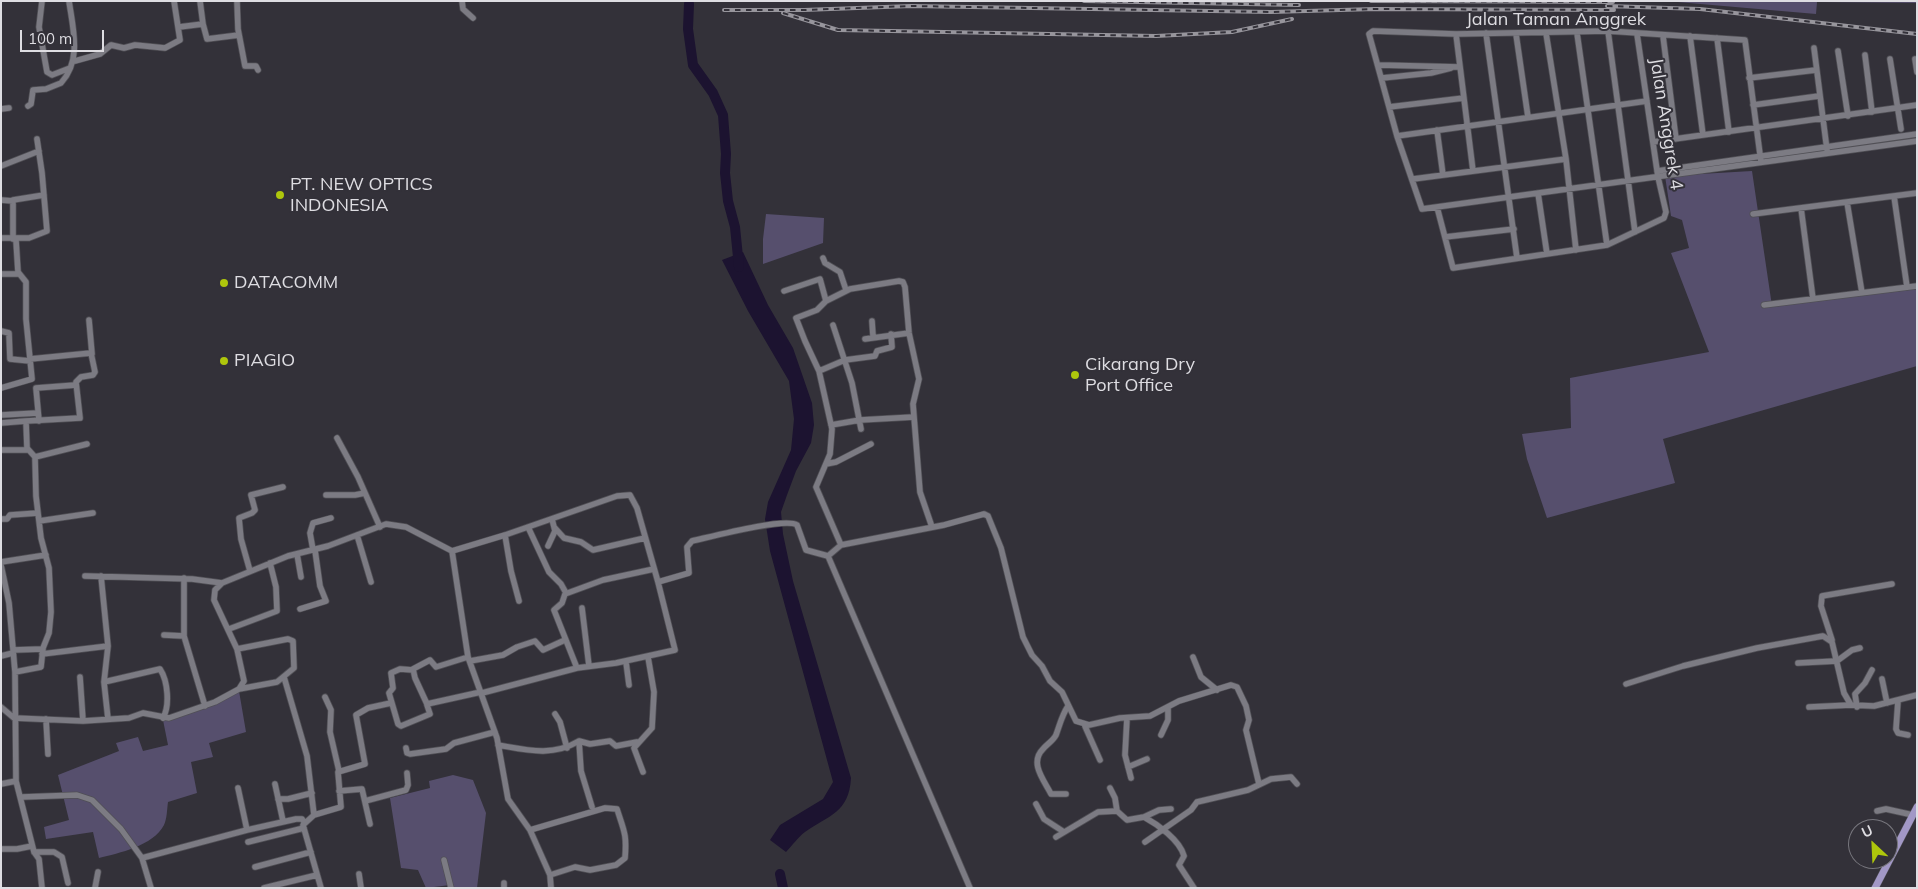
<!DOCTYPE html>
<style>
body{margin:0}
#map{position:relative;width:1918px;height:889px;overflow:hidden;background:#333139;font-family:Mulish,sans-serif}
canvas{display:block}
.frame{position:absolute;inset:0;border:2px solid #dedde2;pointer-events:none}
.north{position:absolute;left:1848px;top:819px;width:50px;height:50px;box-sizing:border-box;background:#333139;border:1px solid #77767d;border-radius:50%;rotate:335deg;font-size:14px;font-weight:700;line-height:20px;text-align:center;color:#dedde2}
.north::after{content:'';display:block;margin:auto;width:18px;height:22px;background:#aec60c;clip-path:polygon(50% 0,100% 100%,50% 72%,0 100%)}
.scale{position:absolute;left:20px;top:30px;width:84px;height:22px;box-sizing:border-box;border:2px solid #dedde2;border-top:0;padding-left:6px;font-size:15px;line-height:18px;white-space:nowrap;color:#dedde2;-webkit-text-stroke:4px #333139;paint-order:stroke}
</style>
<div id="map">
<canvas width="1918" height="889"></canvas>
<div class="frame"></div>
<div class="north">U</div>
<div class="scale">100 m</div>
</div>
<script>
const ctx = document.querySelector('canvas').getContext('2d');
ctx.lineJoin = 'round';
function fillPath(path, color) { ctx.fillStyle = color; ctx.fill(path, 'evenodd'); }
function stroke(path, color, width, dash) { ctx.strokeStyle = color; ctx.lineWidth = width; ctx.lineCap = dash ? 'butt' : 'round'; ctx.setLineDash(dash || []); ctx.stroke(path); }
function label(font, color, halo, rows, align = 'center') {
  ctx.font = font + ' Mulish,sans-serif'; ctx.lineWidth = 4; ctx.setLineDash([]); ctx.textBaseline = 'middle'; ctx.strokeStyle = halo; ctx.fillStyle = color; for (const [text, x, y, turn = 0] of rows) {
    ctx.save(); ctx.translate(x, y); ctx.rotate((+turn || 0) * Math.PI / 180); ctx.textAlign = isNaN(turn) ? turn : align; if (halo) ctx.strokeText(text, 0, 0); ctx.fillText(text, 0, 0); ctx.restore();
  }
}
const green = new Path2D(`
 M 1666,1 L 1917,1 L 1917,3 L 1817,2 L 1816,14 Z
 M 1752,171 L 1772,306 L 1917,289 L 1917,366 L 1663,439 L 1675,483 L 1547,518 L 1527,459 L 1522,434 L 1571,428 L 1570,378 L 1709,352 L 1671,253 L 1689,248 L 1682,220 L 1671,216 L 1665,176 Z
 M 766,214 L 824,218 L 823,243 L 763,264 L 763,239 Z
 M 239,691 L 246,732 L 209,743 L 213,757 L 191,762 L 197,793 L 168,802 C 167,809 167,819 164,825 C 153,846 119,853 99,858 L 93,832 L 46,839 L 44,827 L 69,820 L 58,775 L 119,751 L 116,743 L 138,737 L 143,751 L 168,745 L 163,720 Z
 M 453,775 L 473,780 L 486,813 L 477,888 L 451,888 L 450,885 L 426,888 L 418,870 L 401,868 L 390,798 L 430,788 L 429,781 Z`);
const water = new Path2D(`
 M 743,252 L 768,305 L 793,348 L 812,403 L 814,425 L 811,443 L 796,471 L 787,495 L 781,512 L 783,534 L 793,581 L 851,778 C 849,813 829,815 805,832 C 798,837 792,846 786,852 L 770,840 L 780,825 L 823,799 L 833,782 L 770,551 L 765,519 L 768,502 L 791,450 L 794,419 L 789,381 L 748,311 L 722,260 Z`);
const river = new Path2D(`
 M 689,4 L 688,29 L 693,65 L 713,93 L 723,115 L 726,154 L 725,173 L 728,201 L 735,227 L 739,267
 M 780,874 L 783,888`);
const minor = new Path2D(`
 M 42,1 L 39,27 L 47,72 L 52,75 L 70,68
 M 237,1 L 238,29 L 245,66 L 256,66 L 258,70
 M 462,1 L 463,9 L 473,18
 M 203,24 L 207,39 L 239,35
 M 179,27 L 203,24 L 200,1
 M 1608,31 L 1635,232
 M 1486,33 L 1517,258
 M 1546,33 L 1566,159 L 1576,250
 M 1577,33 L 1607,245
 M 1456,34 L 1473,171
 M 1516,34 L 1528,117
 M 1663,36 L 1676,139
 M 1690,36 L 1703,135
 M 1717,38 L 1729,132
 M 1814,48 L 1827,150
 M 1838,51 L 1848,116
 M 1865,55 L 1872,112
 M 1890,59 L 1901,129
 M 1915,59 L 1917,72
 M 75,61 L 100,54 L 111,45 L 124,48 L 135,45 L 165,48 L 180,40 L 174,1
 M 1379,65 L 1460,67
 M 1382,78 L 1431,73 L 1451,68
 M 1749,78 L 1816,70
 M 1753,105 L 1819,96
 M 28,106 L 31,104 L 33,90 L 46,89 L 61,83 C 82,60 73,29 69,1
 M 1389,107 L 1464,98
 M 1,109 L 9,108
 M 1437,130 L 1443,175
 M 1397,136 L 1647,101
 M 1653,142 L 1917,105
 M 1761,162 L 1745,40 L 1608,31 L 1456,34 L 1373,31 L 1369,34 L 1397,136 L 1422,209 L 1917,141
 M 1,166 L 39,151
 M 1657,171 L 1917,134
 M 1413,179 L 1566,159
 M 1538,193 L 1547,254
 M 1894,196 L 1907,287
 M 1,200 L 13,201
 M 1847,202 L 1862,293
 M 1437,207 L 1453,268 L 1607,245 L 1664,218 L 1666,212 L 1658,177 L 1637,34
 M 1801,208 L 1813,299
 M 1753,214 L 1917,193
 M 1445,237 L 1514,229
 M 1,238 L 29,238 L 47,231 L 42,173 L 37,139
 M 13,239 L 13,200 L 44,195
 M 823,258 L 825,263 L 840,272 L 846,290
 M 1,274 L 19,274
 M 784,291 L 820,279 L 826,301
 M 1764,305 L 1917,286
 M 89,320 L 92,354
 M 872,321 L 873,336
 M 833,325 L 852,383 L 861,429
 M 1,331 L 9,333 L 10,359 L 30,361
 M 865,339 L 909,333
 M 819,371 L 845,360 L 875,356 L 877,351 L 892,347 L 891,334
 M 1,388 L 32,379 L 26,319 L 26,282 L 18,272 L 16,240
 M 1,415 L 38,413
 M 39,421 L 36,388 L 76,385
 M 1,423 L 26,421
 M 831,425 L 860,420 L 914,417
 M 337,438 L 358,477 L 380,527
 M 1,450 L 27,450
 M 35,457 L 87,444
 M 826,464 L 836,462 L 871,444
 M 326,495 L 355,495 L 365,493
 M 1,519 L 7,519 L 10,515 L 38,513
 M 39,521 L 93,513
 M 528,527 L 549,572 L 561,584 L 566,593
 M 555,528 L 564,538 L 581,542 L 593,550 L 645,538
 M 357,535 L 371,582
 M 505,535 L 511,571 L 519,601
 M 841,545 L 816,487 L 830,454 L 832,429 L 819,371 L 805,341 L 796,318 L 817,310 L 826,301 L 850,289 L 899,281 L 903,282 L 905,287 L 909,333 L 919,379 L 913,404 L 920,492 L 932,527
 M 548,546 L 555,531 L 552,519
 M 313,550 L 310,533 L 313,523 L 331,518
 M 452,551 L 468,657 L 497,738 L 508,799 L 530,830 L 550,875 L 551,888
 M 297,554 L 301,577
 M 828,556 L 970,888
 M 1,562 L 46,555
 M 1,565 L 9,603 L 15,672 L 16,781 L 34,852 L 39,859 L 42,888
 M 250,571 L 241,539 L 239,518 L 252,513 L 255,510 L 251,495 L 283,487
 M 85,576 L 192,579 L 222,583
 M 101,576 L 108,646 L 104,682 L 108,719
 M 184,578 L 184,636 L 205,706
 M 582,608 L 589,666
 M 300,609 L 326,601 L 320,586 L 315,550
 M 229,629 L 277,611 L 276,587 L 270,563
 M 164,635 L 184,636
 M 1832,640 L 1821,606 L 1822,596 L 1892,584
 M 237,649 L 288,639 L 293,641 L 294,668 L 277,682 L 239,689
 M 13,650 L 43,649
 M 42,654 L 108,646
 M 1,656 L 13,653
 M 468,657 L 436,667 L 430,660 L 413,669 L 415,678 L 427,704 L 481,692
 M 1193,657 L 1201,677 L 1217,690
 M 470,661 L 503,655 L 517,647 L 535,641 L 543,650 L 565,640
 M 626,662 L 629,685
 M 1798,663 L 1837,661 L 1852,650 L 1860,648
 M 577,668 L 554,610 L 562,603 L 565,594 L 603,580 L 654,569
 M 413,670 L 400,669 L 391,673 L 393,688 L 389,693 L 398,724 L 401,726 L 430,714 L 427,705
 M 15,672 L 41,667 L 43,648 L 49,633 L 51,612 L 49,568 L 41,538 L 36,496 L 35,457 L 27,448 L 26,421 L 80,418 L 76,382 L 81,377 L 93,375 L 95,372 L 91,353 L 30,359
 M 80,677 L 83,721
 M 284,677 L 307,756 L 314,815 L 303,825 L 321,888
 M 1882,679 L 1887,703
 M 104,682 L 160,669 C 168,681 170,706 163,718
 M 1626,684 L 1683,666 L 1757,648 L 1823,636 L 1832,642 L 1844,693 L 1851,705 L 1874,706 L 1917,695
 M 482,693 L 577,668 L 616,663 L 675,650 L 658,582 L 689,573 L 687,547 L 692,541 C 710,537 785,517 797,525 L 806,550 L 828,556 L 841,545 L 944,525 L 984,514 L 988,516 L 1001,548 L 1023,637 L 1032,655 L 1042,666 L 1050,681 L 1062,692 L 1076,721 L 1089,725 L 1120,718 L 1150,716 L 1179,701 L 1231,685 L 1237,687 L 1246,706 L 1249,720 L 1246,730 L 1259,784
 M 325,697 L 331,710 L 330,732 L 339,771
 M 1898,701 L 1896,729 L 1898,733 L 1908,735
 M 1,707 L 14,718 L 83,721 L 129,718 L 143,713 L 169,718 L 215,702 L 239,689 L 244,681 L 237,649 L 214,600 L 215,590 L 222,583 L 288,556 L 328,546 L 386,524 L 406,527 L 452,551 L 505,535 L 617,496 L 630,495 L 637,508 L 658,582
 M 1809,707 L 1851,705
 M 1857,707 L 1855,694 L 1865,683 L 1872,670
 M 555,714 L 560,722 L 567,748
 M 1127,718 L 1125,755 L 1131,778
 M 46,719 L 48,754
 M 1084,724 L 1100,760
 M 1161,735 L 1168,720 L 1168,708
 M 579,741 L 581,771 L 592,807
 M 498,745 C 527,750 552,757 579,741 L 590,744 L 610,741 L 616,746 L 637,742
 M 406,748 L 407,753 L 410,754 L 446,749 L 454,743 L 495,732
 M 1128,767 L 1147,759
 M 643,772 L 634,748 L 652,728 L 654,692 L 648,657
 M 1,784 L 16,781
 M 275,784 L 283,821
 M 1110,788 L 1115,798 L 1117,811
 M 339,791 L 362,789 L 370,824
 M 1066,794 L 1051,794 C 1044,780 1029,763 1043,749 C 1047,744 1053,741 1056,735 C 1060,724 1062,715 1068,706
 M 22,797 L 77,795 L 92,800 L 121,829 L 142,858 L 151,888
 M 278,799 L 288,799 L 312,793
 M 365,801 L 406,790 L 408,785 L 407,773
 M 1036,804 L 1044,819 L 1064,832
 M 1877,811 L 1886,809 L 1913,815
 M 314,815 L 341,807 L 338,772 L 365,764 L 356,715 L 368,708 L 391,703
 M 1144,817 L 1159,810 L 1171,809
 M 247,830 L 296,819 L 302,819 L 304,822
 M 530,830 L 605,808 L 617,809 C 624,831 627,834 625,858 L 616,865 L 590,870 L 575,867 L 550,875
 M 1056,837 L 1098,812 L 1117,811 L 1127,820 L 1144,817 C 1157,824 1180,840 1184,856 L 1179,865 L 1194,888
 M 248,842 L 304,828
 M 1145,842 L 1191,810 L 1197,802 L 1248,790 L 1271,779 L 1291,777 L 1297,784
 M 1,849 L 17,849 L 32,846
 M 34,852 L 54,852 L 62,857 L 68,883
 M 142,858 L 247,830 L 238,788
 M 444,860 L 451,888
 M 255,867 L 311,852
 M 359,874 L 361,888
 M 95,888 L 98,872
 M 264,888 L 317,875
 M 504,888 L 504,883`);
const major = new Path2D(`
 M 1875,888 L 1917,807`);
const rail = new Path2D(`
 M 1084,1 L 1299,5
 M 1371,1 L 1613,2
 M 1607,6 L 1700,9 L 1917,34
 M 724,10 L 804,10 L 911,6 L 1271,12 L 1375,9 L 1614,10
 M 783,13 L 838,30 L 1156,36 L 1232,32 L 1292,19`);
const markers = [
 [280,195,5,"#aec60c"],
 [224,283,5,"#aec60c"],
 [224,361,5,"#aec60c"],
 [1075,375,5,"#aec60c"]
];
const streetNames = [
 ["Jalan Taman Anggrek",1556,20],
 ["Jalan Anggrek 4",1666,124,81]
];
const poiNames = [
 ["PT. NEW OPTICS",290,185],
 ["INDONESIA",290,206],
 ["DATACOMM",234,283],
 ["PIAGIO",234,361],
 ["Cikarang Dry",1085,365],
 ["Port Office",1085,386]
];
fillPath(green, '#564f6d');
fillPath(water, '#1c1330');
stroke(river, '#1c1330', 10);
stroke(minor, '#515056', 7);
stroke(major, '#515056', 8);
stroke(minor, '#7c7b83', 5.5);
stroke(major, '#a298c6', 7);
stroke(rail, '#97959c', 4);
stroke(rail, '#333139', 2, [5.5]);
for (const [x, y, r, color] of markers) { const dot = new Path2D(); dot.arc(x, y, r, 0, 2 * Math.PI); ctx.fillStyle = color; ctx.fill(dot); stroke(dot, '#333139', 2); }
label('18px', '#dedde2', '#333139', streetNames);
label('18px', '#dedde2', '#333139', poiNames, 'left');
</script>
